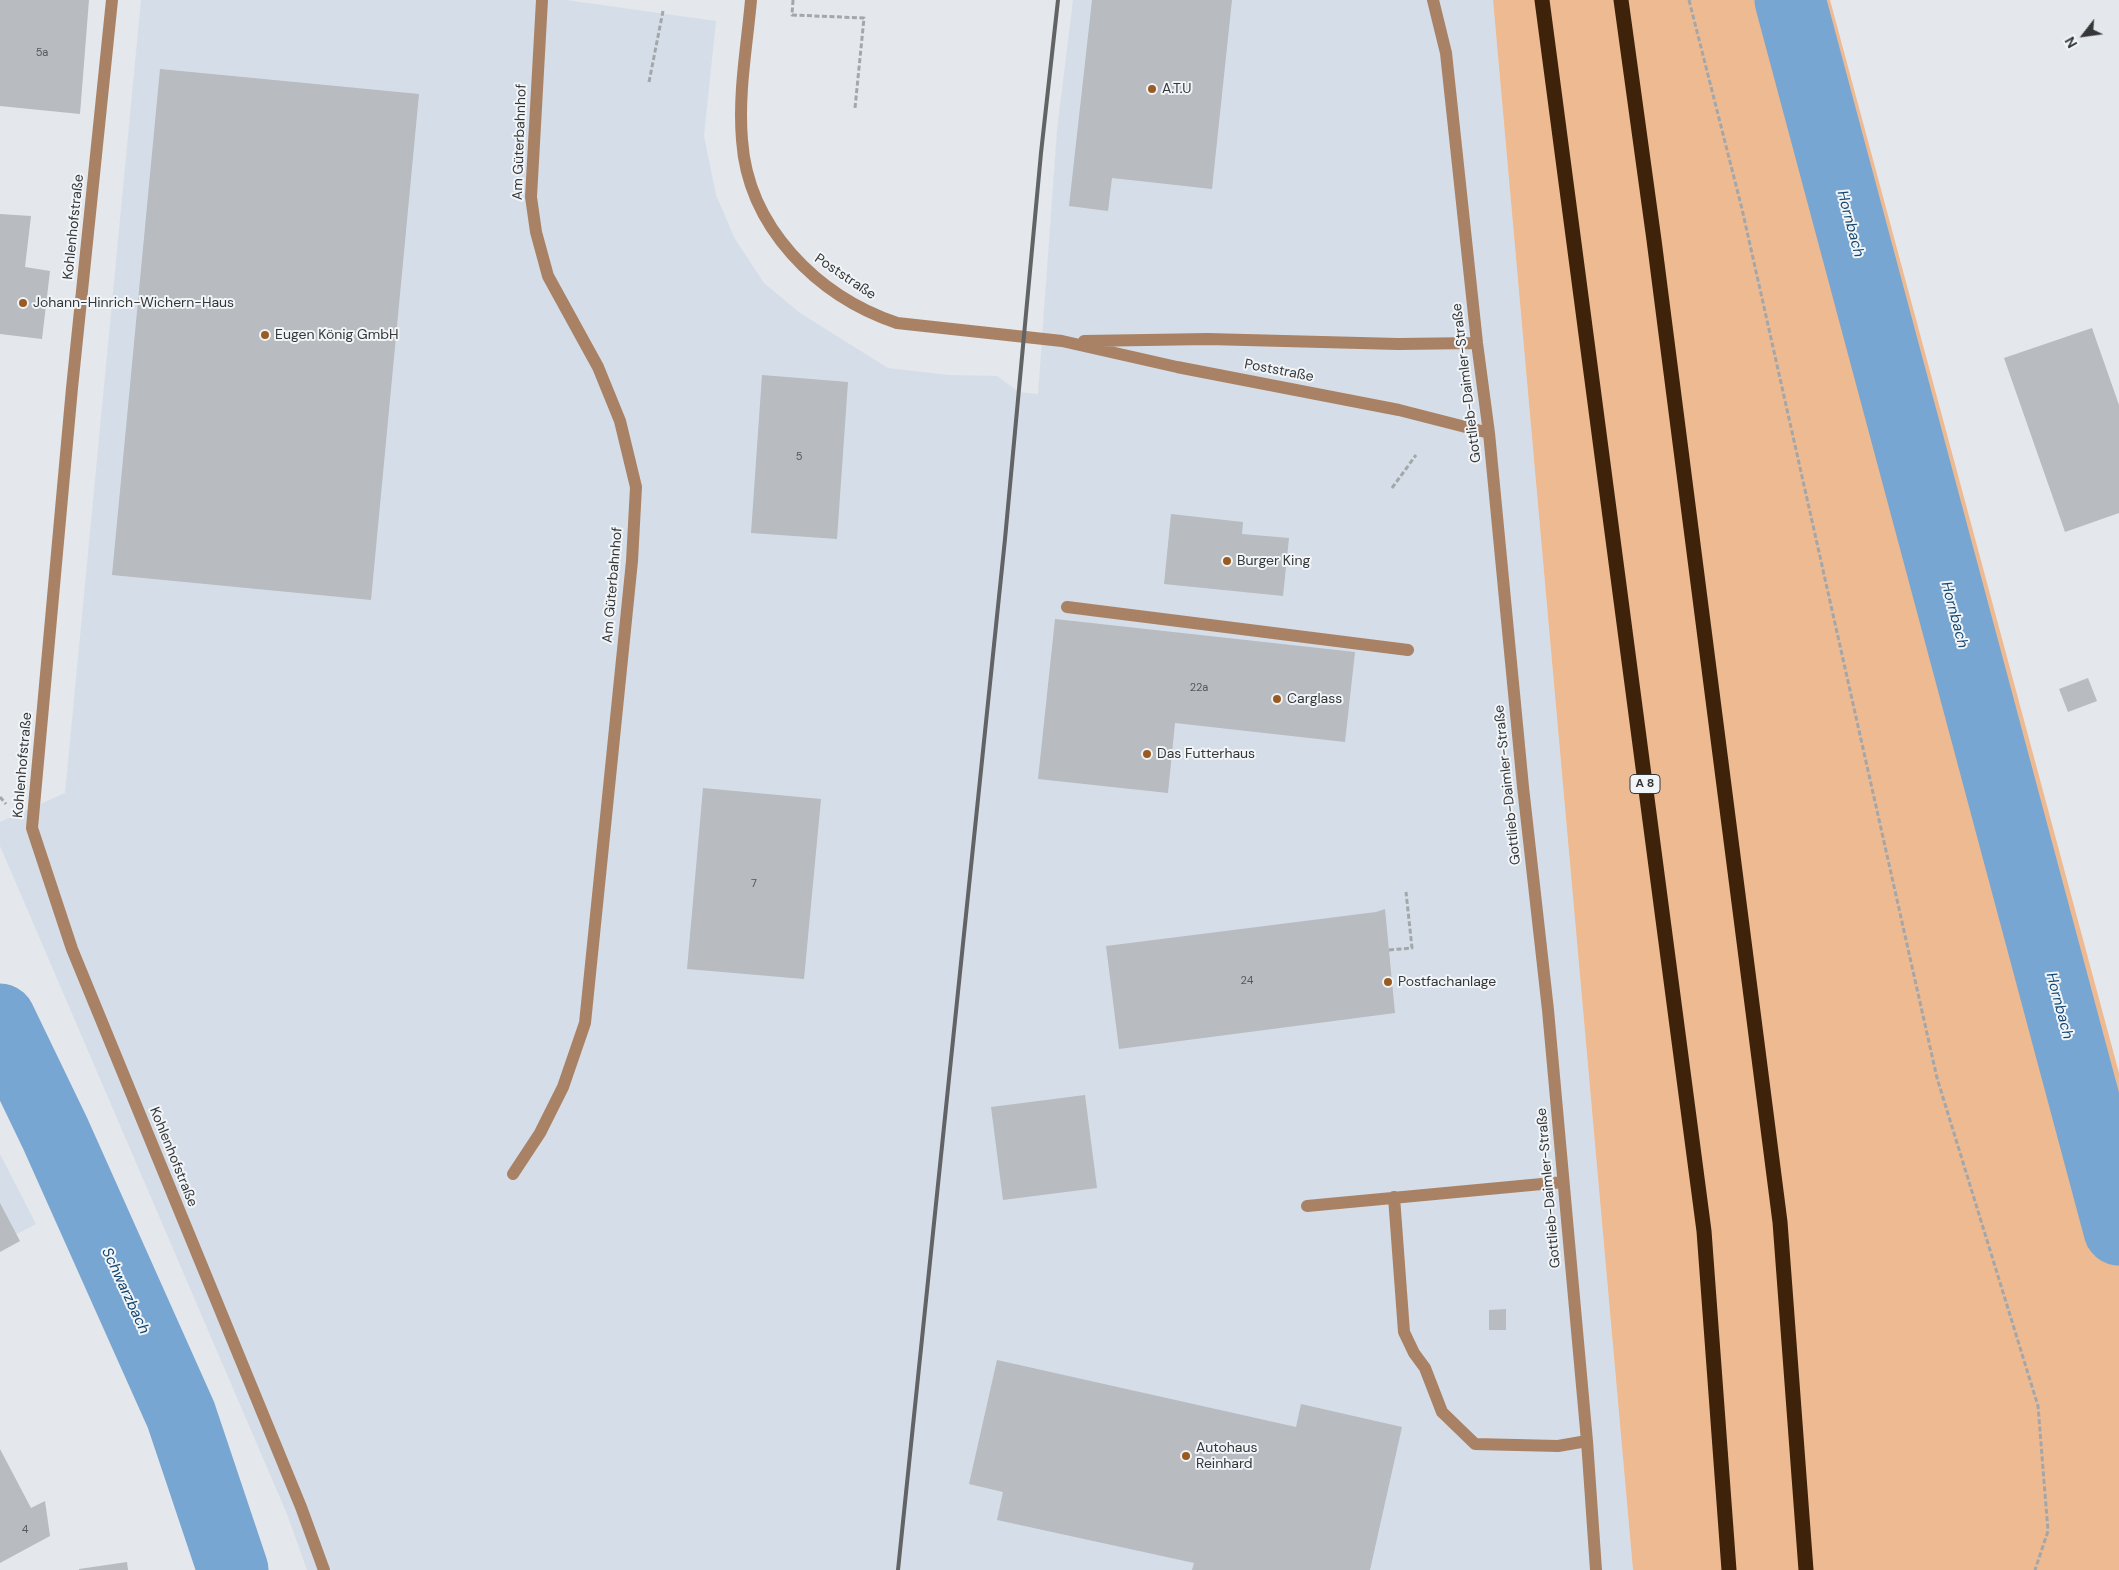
<!DOCTYPE html>
<meta charset="utf-8">
<style>
body{margin:0}
#map{position:relative;width:2119px;height:1570px;overflow:hidden;background:#e4e7eb;font-family:"DM Sans",sans-serif}
canvas{display:block}
.north{position:absolute;left:2059px;top:10px;width:50px;height:50px;-webkit-text-stroke:4px #f1f5f8;paint-order:stroke;rotate:240deg;font-size:14px;font-weight:700;line-height:20px;text-align:center;color:#353638}
.north::after{content:'';display:block;margin:auto;width:18px;height:22px;background:#353638;clip-path:polygon(50% 0,100% 100%,50% 72%,0 100%)}
</style>
<div id="map">
<canvas width="2119" height="1570"></canvas>
<div class="north">N</div>
</div>
<script>
const ctx = document.querySelector('canvas').getContext('2d');
ctx.lineJoin = 'round';
function fillPath(path, color) { ctx.fillStyle = color; ctx.fill(path, 'evenodd'); }
function stroke(path, color, width, dash) { ctx.strokeStyle = color; ctx.lineWidth = width; ctx.lineCap = dash ? 'butt' : 'round'; ctx.setLineDash(dash || []); ctx.stroke(path); }
function label(font, color, halo, rows, align = 'center') {
  ctx.font = font + ' "DM Sans",sans-serif'; ctx.lineWidth = 4; ctx.setLineDash([]); ctx.textBaseline = 'middle'; ctx.strokeStyle = halo; ctx.fillStyle = color; for (const [text, x, y, turn = 0] of rows) {
    ctx.save(); ctx.translate(x, y); ctx.rotate((+turn || 0) * Math.PI / 180); ctx.textAlign = isNaN(turn) ? turn : align; if (halo) ctx.strokeText(text, 0, 0); ctx.fillText(text, 0, 0); ctx.restore();
  }
}
const built = new Path2D(`
 M 141,0 L 566,0 L 716,21 L 704,136 L 716,195 L 735,239 L 764,283 L 800,313 L 888,368 L 948,375 L 997,376 L 1019,392 L 1038,394 L 1057,130 L 1073,0 L 1493,0 L 1633,1570 L 307,1570 L 287,1514 L 0,846 L 0,822 L 65,793 Z
 M 0,1154 L 36,1224 L 0,1243 Z`);
const green = new Path2D(`
 M 1493,0 L 1830,0 L 2119,1073 L 2119,1570 L 1633,1570 Z`);
const river = new Path2D(`
 M 1790,0 L 2119,1230
 M 0,1019 L 55,1133 L 181,1415 L 233,1570`);
const building = new Path2D(`
 M 0,0 L 89,0 L 80,114 L 0,106 Z
 M 1092,0 L 1232,0 L 1212,189 L 1112,178 L 1108,211 L 1069,206 Z
 M 160,69 L 419,94 L 371,600 L 112,575 Z
 M 0,214 L 31,216 L 25,267 L 50,271 L 42,339 L 0,334 Z
 M 2092,328 L 2119,405 L 2119,513 L 2065,532 L 2004,358 Z
 M 762,375 L 848,382 L 837,539 L 751,533 Z
 M 1171,514 L 1243,522 L 1242,534 L 1289,538 L 1283,596 L 1164,584 Z
 M 1055,619 L 1355,652 L 1345,742 L 1175,723 L 1168,793 L 1038,779 Z
 M 2088,678 L 2097,701 L 2068,712 L 2059,689 Z
 M 703,788 L 821,799 L 804,979 L 687,969 Z
 M 1385,909 L 1395,1013 L 1119,1049 L 1106,946 L 1376,912 Z
 M 1085,1095 L 1097,1188 L 1003,1200 L 991,1107 Z
 M 0,1203 L 20,1241 L 0,1252 Z
 M 1506,1309 L 1506,1330 L 1489,1330 L 1489,1310 Z
 M 997,1360 L 1296,1427 L 1301,1404 L 1402,1427 L 1370,1570 L 1192,1570 L 1194,1563 L 997,1520 L 1003,1492 L 969,1484 Z
 M 0,1449 L 31,1508 L 45,1501 L 50,1536 L 0,1563 Z
 M 127,1562 L 128,1570 L 79,1570 L 79,1569 Z`);
const path = new Path2D(`
 M 793,0 L 792,15 L 864,18 L 855,108
 M 1689,0 L 1742,209 L 1937,1078 L 2038,1406 L 2048,1531 L 2035,1570
 M 649,82 L 663,11
 M 1392,488 L 1416,455
 M 0,797 L 6,804
 M 1389,950 L 1412,948 L 1406,892`);
const minor = new Path2D(`
 M 112,0 L 72,388 L 32,828 L 72,949 L 301,1507 L 324,1570
 M 751,0 C 747,46 738,93 742,140 C 748,227 817,296 897,323 L 1062,341 L 1177,367 L 1399,410 L 1489,433
 M 1433,0 L 1446,53 L 1477,343 L 1489,433 L 1523,787 L 1548,1010 L 1587,1441 L 1596,1570
 M 1084,341 L 1208,339 L 1398,344 L 1477,343
 M 1067,607 L 1408,650
 M 513,1174 L 540,1133 L 563,1087 L 585,1023 L 632,561 L 636,487 L 620,421 L 598,367 L 548,276 L 536,232 L 531,197 L 542,0
 M 1394,1197 L 1404,1332 L 1414,1353 L 1425,1368 L 1442,1412 L 1475,1444 L 1558,1446 L 1587,1441
 M 1307,1206 L 1563,1182`);
const highway = new Path2D(`
 M 1542,0 L 1704,1231 L 1729,1570
 M 1621,0 L 1654,240 L 1780,1222 L 1806,1570`);
const rail = new Path2D(`
 M 898,1570 L 1005,539 L 1041,153 L 1058,0`);
const markers = [
 [1152,89,5,"#9a5b22"],
 [23,303,5,"#9a5b22"],
 [265,335,5,"#9a5b22"],
 [1227,561,5,"#9a5b22"],
 [1277,699,5,"#9a5b22"],
 [1147,754,5,"#9a5b22"],
 [1388,982,5,"#9a5b22"],
 [1186,1456,5,"#9a5b22"]
];
const numberNames = [
 ["5a",42,53],
 ["5",799,457],
 ["22a",1199,688],
 ["7",754,884],
 ["24",1247,981],
 ["4",25,1530]
];
const shields = [
 [1645,784,30]
];
const shieldNames = [
 ["A 8",1645,784]
];
const poiNames = [
 ["A.T.U",1162,89],
 ["Johann-Hinrich-Wichern-Haus",33,303],
 ["Eugen König GmbH",275,335],
 ["Burger King",1237,561],
 ["Carglass",1287,699],
 ["Das Futterhaus",1157,754],
 ["Postfachanlage",1398,982],
 ["Autohaus",1196,1448],
 ["Reinhard",1196,1464]
];
const streetNames = [
 ["Am Güterbahnhof",520,142,-88],
 ["Kohlenhofstraße",74,227,-84],
 ["Poststraße",845,277,34],
 ["Poststraße",1279,371,11],
 ["Gottlieb-Daimler-Straße",1467,383,-97],
 ["Am Güterbahnhof",613,585,-85],
 ["Kohlenhofstraße",23,765,-85],
 ["Gottlieb-Daimler-Straße",1508,785,-96],
 ["Kohlenhofstraße",173,1157,68],
 ["Gottlieb-Daimler-Straße",1549,1188,-95]
];
const waterNames = [
 ["Hornbach",1850,224,75],
 ["Hornbach",1954,615,75],
 ["Hornbach",2059,1006,75],
 ["Schwarzbach",125,1291,65]
];
fillPath(built, '#d5dee8');
fillPath(green, '#edba92');
stroke(river, '#78a6d2', 71);
fillPath(building, '#b8bbbf');
stroke(path, '#a4a7aa', 3, [5, 2.5]);
stroke(minor, '#a98265', 12);
stroke(highway, '#3e2209', 15);
stroke(rail, '#616365', 4);
for (const [x, y, r, color] of markers) { const dot = new Path2D(); dot.arc(x, y, r, 0, 2 * Math.PI); ctx.fillStyle = color; ctx.fill(dot); stroke(dot, '#f1f5f8', 2); }
label('11px', '#56575a', null, numberNames);
for (const [x, y, w] of shields) { const box = new Path2D(); box.roundRect(x - w / 2, y - 9.5, w, 19, 4); ctx.fillStyle = '#f1f5f8'; ctx.fill(box); stroke(box, '#353638', 1); }
label('bold 12px', '#353638', null, shieldNames);
label('14px', '#353638', '#f1f5f8', poiNames, 'left');
label('14px', '#353638', '#f1f5f8', streetNames);
label('italic 15px', '#144771', '#f1f5f8', waterNames);
</script>
